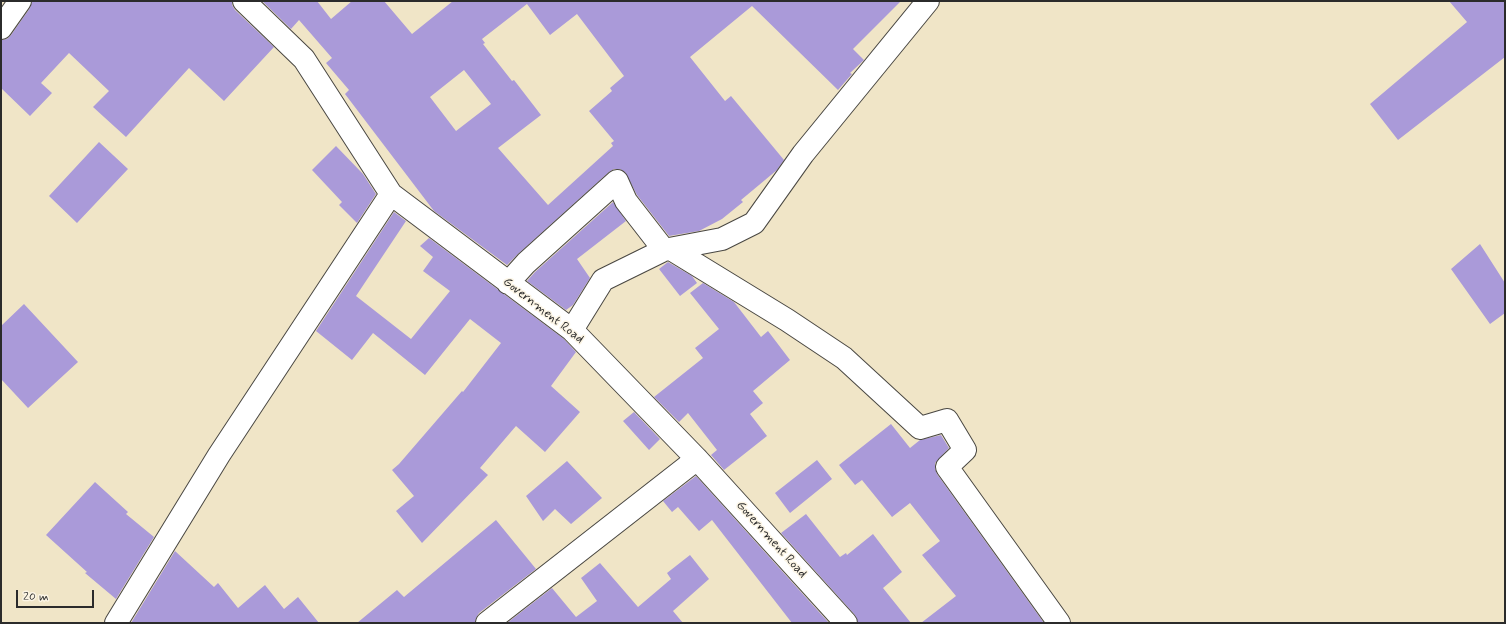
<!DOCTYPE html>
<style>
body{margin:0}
#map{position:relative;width:1506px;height:624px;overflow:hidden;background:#f0e5c7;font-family:Mynerve,sans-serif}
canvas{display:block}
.frame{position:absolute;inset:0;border:2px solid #2b2b2b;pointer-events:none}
.scale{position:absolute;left:16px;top:590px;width:78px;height:18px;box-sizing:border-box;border:2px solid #2b2b2b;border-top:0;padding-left:5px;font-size:12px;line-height:14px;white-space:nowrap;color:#2b2b2b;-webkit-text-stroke:3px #fcf5e5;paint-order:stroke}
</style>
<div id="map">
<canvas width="1506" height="624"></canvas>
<div class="frame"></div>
<div class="scale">20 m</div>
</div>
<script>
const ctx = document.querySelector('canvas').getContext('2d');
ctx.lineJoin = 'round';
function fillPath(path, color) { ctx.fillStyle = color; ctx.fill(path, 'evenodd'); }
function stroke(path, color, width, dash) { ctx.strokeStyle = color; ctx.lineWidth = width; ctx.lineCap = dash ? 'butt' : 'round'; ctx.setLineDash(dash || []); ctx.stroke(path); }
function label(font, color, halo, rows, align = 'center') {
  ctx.font = font + ' Mynerve,sans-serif'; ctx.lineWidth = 3; ctx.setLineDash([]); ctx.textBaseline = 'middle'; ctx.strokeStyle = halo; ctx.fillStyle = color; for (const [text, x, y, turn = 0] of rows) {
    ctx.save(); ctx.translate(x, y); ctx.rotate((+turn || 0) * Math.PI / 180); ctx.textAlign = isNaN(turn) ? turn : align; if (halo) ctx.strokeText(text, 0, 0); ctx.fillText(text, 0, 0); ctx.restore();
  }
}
const building = new Path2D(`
 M 32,1 L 232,1 L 232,5 L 235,10 L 274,47 L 224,101 L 189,68 L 126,137 L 93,107 L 109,91 L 69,53 L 41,83 L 52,93 L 30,116 L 1,88 L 1,40 L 7,39 L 11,35 L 30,8 Z
 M 262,1 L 317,1 L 331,19 L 352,1 L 384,1 L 412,34 L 453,1 L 901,1 L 853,49 L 864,60 L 850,73 L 852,74 L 838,90 L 752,6 L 690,57 L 725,101 L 731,96 L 784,160 L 777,170 L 741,200 L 743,202 L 722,219 L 699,231 L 669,236 L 637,195 L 625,172 L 620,169 L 614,169 L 609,172 L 518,254 L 507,265 L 434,211 L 345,94 L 349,90 L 326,63 L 332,58 L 299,20 L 291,29 ZM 527,4 L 550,35 L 577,14 L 624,76 L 610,88 L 612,91 L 589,111 L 614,141 L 611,143 L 613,146 L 548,205 L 498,148 L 541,115 L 514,80 L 512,81 L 483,44 L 485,43 L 482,39 ZM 464,70 L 491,104 L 456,131 L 430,97 Z
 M 1449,1 L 1505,1 L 1505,57 L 1398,140 L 1370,104 L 1467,22 Z
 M 99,142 L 128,169 L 77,223 L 49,196 Z
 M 336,146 L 363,174 L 376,194 L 357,223 L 339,205 L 342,202 L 312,170 Z
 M 613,202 L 626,221 L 577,259 L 590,278 L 573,305 L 566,310 L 527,281 L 535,272 Z
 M 394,212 L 406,221 L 356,296 L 411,339 L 450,291 L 423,271 L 433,257 L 420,246 L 429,238 L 564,339 L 576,352 L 551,386 L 580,412 L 545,452 L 516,426 L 480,468 L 488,475 L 422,543 L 396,511 L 414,496 L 392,470 L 399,464 L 462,391 L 463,392 L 501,343 L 470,319 L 425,375 L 373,333 L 352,360 L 316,331 Z
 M 1480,244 L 1505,283 L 1505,313 L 1490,324 L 1451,269 Z
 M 668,262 L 692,276 L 697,283 L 680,296 L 659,269 Z
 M 703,283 L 734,302 L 761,337 L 768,331 L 790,360 L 753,391 L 763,403 L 750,414 L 767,436 L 724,470 L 711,455 L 717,450 L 688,413 L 679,422 L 654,397 L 703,358 L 695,348 L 719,329 L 690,293 Z
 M 24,304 L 78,362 L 28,408 L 1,379 L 1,326 Z
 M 634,412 L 660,439 L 649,450 L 623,421 Z
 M 891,424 L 910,448 L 920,440 L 941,435 L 949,448 L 935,463 L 935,468 L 937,474 L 1044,623 L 921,623 L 956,596 L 922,555 L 940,541 L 910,503 L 892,517 L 862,480 L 855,485 L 839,465 Z
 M 817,460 L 832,479 L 790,513 L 775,493 Z
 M 567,461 L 602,498 L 571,524 L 555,509 L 543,521 L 526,496 Z
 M 696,476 L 829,623 L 792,623 L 712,520 L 699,531 L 678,507 L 672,512 L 663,501 Z
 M 95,482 L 128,512 L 126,514 L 154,537 L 116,599 L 85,573 L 87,572 L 46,535 Z
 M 806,514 L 840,557 L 846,553 L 847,555 L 873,534 L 902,572 L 883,588 L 911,623 L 858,623 L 855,615 L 781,533 Z
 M 496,520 L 536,569 L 479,613 L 476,618 L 475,623 L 357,623 L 397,590 L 404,597 Z
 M 175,551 L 214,587 L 218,583 L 238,608 L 265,585 L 284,609 L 298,597 L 319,623 L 131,623 Z
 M 690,555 L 709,579 L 673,611 L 683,623 L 507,623 L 552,588 L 576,617 L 597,601 L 581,578 L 600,563 L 638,607 L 671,579 L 667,573 Z`);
const street = new Path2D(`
 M 244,1 L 304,59 L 391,194 L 572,330 L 697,459 L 846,623
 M 1,28 L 20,1
 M 671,249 L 787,320 L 844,358 L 920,428 L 947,420 L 965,450 L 947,467 L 1059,623
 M 508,283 L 526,263 L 617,181 L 626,201 L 664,250
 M 572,330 L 603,280 L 664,250 L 722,239 L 754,223 L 803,154 L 928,1
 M 116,623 L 219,455 L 391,194
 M 487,623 L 697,459`);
const streetNames = [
 ["Government Road",543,311,38],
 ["Government Road",771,540,48]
];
fillPath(building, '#aa9ad9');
stroke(street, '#494742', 24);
stroke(street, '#fff', 22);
label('13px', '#2b2b2b', '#fcf5e5', streetNames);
</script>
